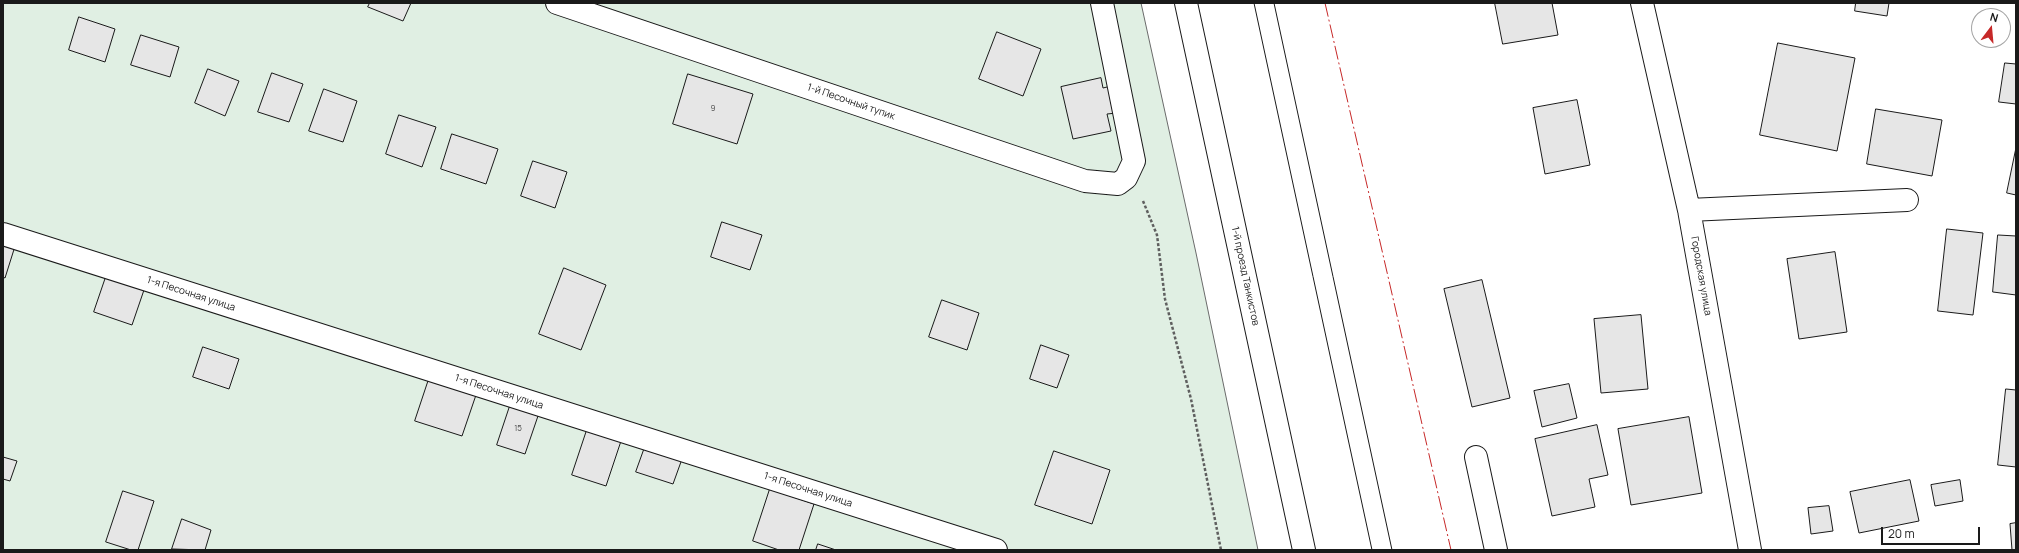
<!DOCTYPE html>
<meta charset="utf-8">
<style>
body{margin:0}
#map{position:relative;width:2019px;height:553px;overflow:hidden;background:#fff;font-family:Manrope,sans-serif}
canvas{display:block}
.frame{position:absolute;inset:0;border:4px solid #1a1a1a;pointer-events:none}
.north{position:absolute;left:1971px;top:8px;width:40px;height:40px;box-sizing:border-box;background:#fff;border:1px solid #a3a3a3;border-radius:50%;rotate:16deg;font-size:11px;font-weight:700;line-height:16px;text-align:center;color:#1a1a1a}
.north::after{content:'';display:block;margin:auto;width:14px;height:18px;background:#c62828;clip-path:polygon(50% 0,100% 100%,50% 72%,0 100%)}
.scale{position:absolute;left:1881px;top:527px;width:99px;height:18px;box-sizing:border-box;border:2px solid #1a1a1a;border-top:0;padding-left:5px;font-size:12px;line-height:14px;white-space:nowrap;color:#1a1a1a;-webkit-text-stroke:3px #fff;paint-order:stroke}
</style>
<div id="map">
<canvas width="2019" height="553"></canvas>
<div class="frame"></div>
<div class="north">N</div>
<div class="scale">20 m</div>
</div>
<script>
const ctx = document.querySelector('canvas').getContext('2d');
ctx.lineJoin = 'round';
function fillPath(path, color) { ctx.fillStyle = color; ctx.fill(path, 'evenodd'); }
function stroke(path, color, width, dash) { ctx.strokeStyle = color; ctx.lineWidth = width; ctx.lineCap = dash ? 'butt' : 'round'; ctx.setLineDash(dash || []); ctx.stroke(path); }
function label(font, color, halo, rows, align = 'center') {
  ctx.font = font + ' Manrope,sans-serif'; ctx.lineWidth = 3; ctx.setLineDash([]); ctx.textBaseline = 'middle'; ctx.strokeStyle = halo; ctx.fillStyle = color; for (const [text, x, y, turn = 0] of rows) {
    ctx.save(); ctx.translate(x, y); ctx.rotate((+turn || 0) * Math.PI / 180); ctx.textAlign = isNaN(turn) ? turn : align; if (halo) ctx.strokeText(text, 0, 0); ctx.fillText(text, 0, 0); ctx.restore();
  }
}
const green = new Path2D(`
 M 3,3 L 1141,3 L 1196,253 L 1258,550 L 3,550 Z`);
const building = new Path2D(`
 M 370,3 L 411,3 L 403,21 L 368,7 Z
 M 1495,3 L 1552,3 L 1558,35 L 1503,44 Z
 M 1856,3 L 1889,3 L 1887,16 L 1855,11 Z
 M 79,17 L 115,29 L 105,62 L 69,50 Z
 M 997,32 L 1041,49 L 1023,96 L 979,79 Z
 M 141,35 L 179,47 L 170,77 L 131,65 Z
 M 1778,43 L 1855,58 L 1837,151 L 1760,135 Z
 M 2005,63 L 2016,64 L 2016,104 L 1999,102 Z
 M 208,69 L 239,81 L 225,116 L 195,103 Z
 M 272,73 L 303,84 L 289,122 L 258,112 Z
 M 688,74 L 753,94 L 737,144 L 673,124 Z
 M 1101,78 L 1103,88 L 1111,86 L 1117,113 L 1107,114 L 1111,131 L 1073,139 L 1061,87 Z
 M 324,89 L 357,101 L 343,142 L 309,131 Z
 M 1577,100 L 1590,165 L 1545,174 L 1533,108 Z
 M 1876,109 L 1942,120 L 1932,176 L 1867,164 Z
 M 399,115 L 436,127 L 422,167 L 386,154 Z
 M 452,134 L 498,149 L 486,184 L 441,169 Z
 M 2016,148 L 2016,195 L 2007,193 Z
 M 533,161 L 567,172 L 555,208 L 521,196 Z
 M 722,222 L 762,235 L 750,270 L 711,257 Z
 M 1947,229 L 1983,233 L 1973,315 L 1938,311 Z
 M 1998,235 L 2016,236 L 2016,295 L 1993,292 Z
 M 3,239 L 16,243 L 5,278 L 3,277 Z
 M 1835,252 L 1847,332 L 1799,339 L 1787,259 Z
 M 564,268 L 606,285 L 581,350 L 539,334 Z
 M 107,274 L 145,287 L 132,325 L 94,312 Z
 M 1482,280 L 1510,398 L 1472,407 L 1444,289 Z
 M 942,300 L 979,313 L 967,350 L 929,337 Z
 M 1641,315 L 1648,389 L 1601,393 L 1594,319 Z
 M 1041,345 L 1069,355 L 1057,388 L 1030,379 Z
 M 203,347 L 239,359 L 229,389 L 193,377 Z
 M 430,376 L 477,392 L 462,436 L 415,421 Z
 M 1569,384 L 1577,418 L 1542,427 L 1534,391 Z
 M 2006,389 L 2016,390 L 2016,467 L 1998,465 Z
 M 511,403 L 539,413 L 525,454 L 497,445 Z
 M 1689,417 L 1702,493 L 1631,505 L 1618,429 Z
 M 1597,425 L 1608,475 L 1589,479 L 1595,507 L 1552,516 L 1535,439 Z
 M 587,430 L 621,441 L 606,486 L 572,475 Z
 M 645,447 L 682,459 L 673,484 L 636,472 Z
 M 1054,451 L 1110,470 L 1092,524 L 1035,505 Z
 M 3,457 L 17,461 L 10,481 L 3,479 Z
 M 1910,480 L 1919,521 L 1859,533 L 1850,492 Z
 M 1960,480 L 1963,501 L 1935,506 L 1931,485 Z
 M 770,489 L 814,504 L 799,550 L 779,550 L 753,541 Z
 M 123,491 L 154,501 L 138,550 L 131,550 L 106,542 Z
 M 1829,506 L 1833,531 L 1811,534 L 1808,508 Z
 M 182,519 L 211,530 L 205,550 L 172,549 Z
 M 2016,523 L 2016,550 L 2012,550 L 2010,524 Z
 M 818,544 L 836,550 L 816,550 Z`);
const path = new Path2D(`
 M 1143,201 L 1157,235 L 1165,299 L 1191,399 L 1221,550`);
const minor = new Path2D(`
 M 557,3 L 1085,181 L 1118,184 L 1126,178 L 1134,161 L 1102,3
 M 1642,3 L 1689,210 L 1750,550
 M 1689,210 L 1907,200
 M 3,234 L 996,550
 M 1476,457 L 1496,550`);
const major = new Path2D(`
 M 1186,3 L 1304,550`);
const tram = new Path2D(`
 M 1254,3 L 1372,550
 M 1274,3 L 1392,550`);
const power = new Path2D(`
 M 1325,3 L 1451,550`);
const numberNames = [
 ["9",713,109],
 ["15",518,429]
];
const streetNames = [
 ["1-й Песочный тупик",851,102,19],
 ["1-й проезд Танкистов",1245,276,78],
 ["Городская улица",1701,276,80],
 ["1-я Песочная улица",191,294,18],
 ["1-я Песочная улица",499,392,18],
 ["1-я Песочная улица",808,490,18]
];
fillPath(green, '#e0efe3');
stroke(green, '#6a6a6a', 1);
fillPath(building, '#e6e6e6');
stroke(building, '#1a1a1a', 1);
stroke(minor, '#1a1a1a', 24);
stroke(major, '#1a1a1a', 24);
stroke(path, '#5f5f5f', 2.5, [3, 2]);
stroke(minor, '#fff', 22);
stroke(major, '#fff', 22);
stroke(tram, '#1a1a1a', 1);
stroke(power, '#c62828', 1, [14, 3, 2, 3]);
label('8px', '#4d4d4d', null, numberNames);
label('10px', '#1a1a1a', '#fff', streetNames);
</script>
